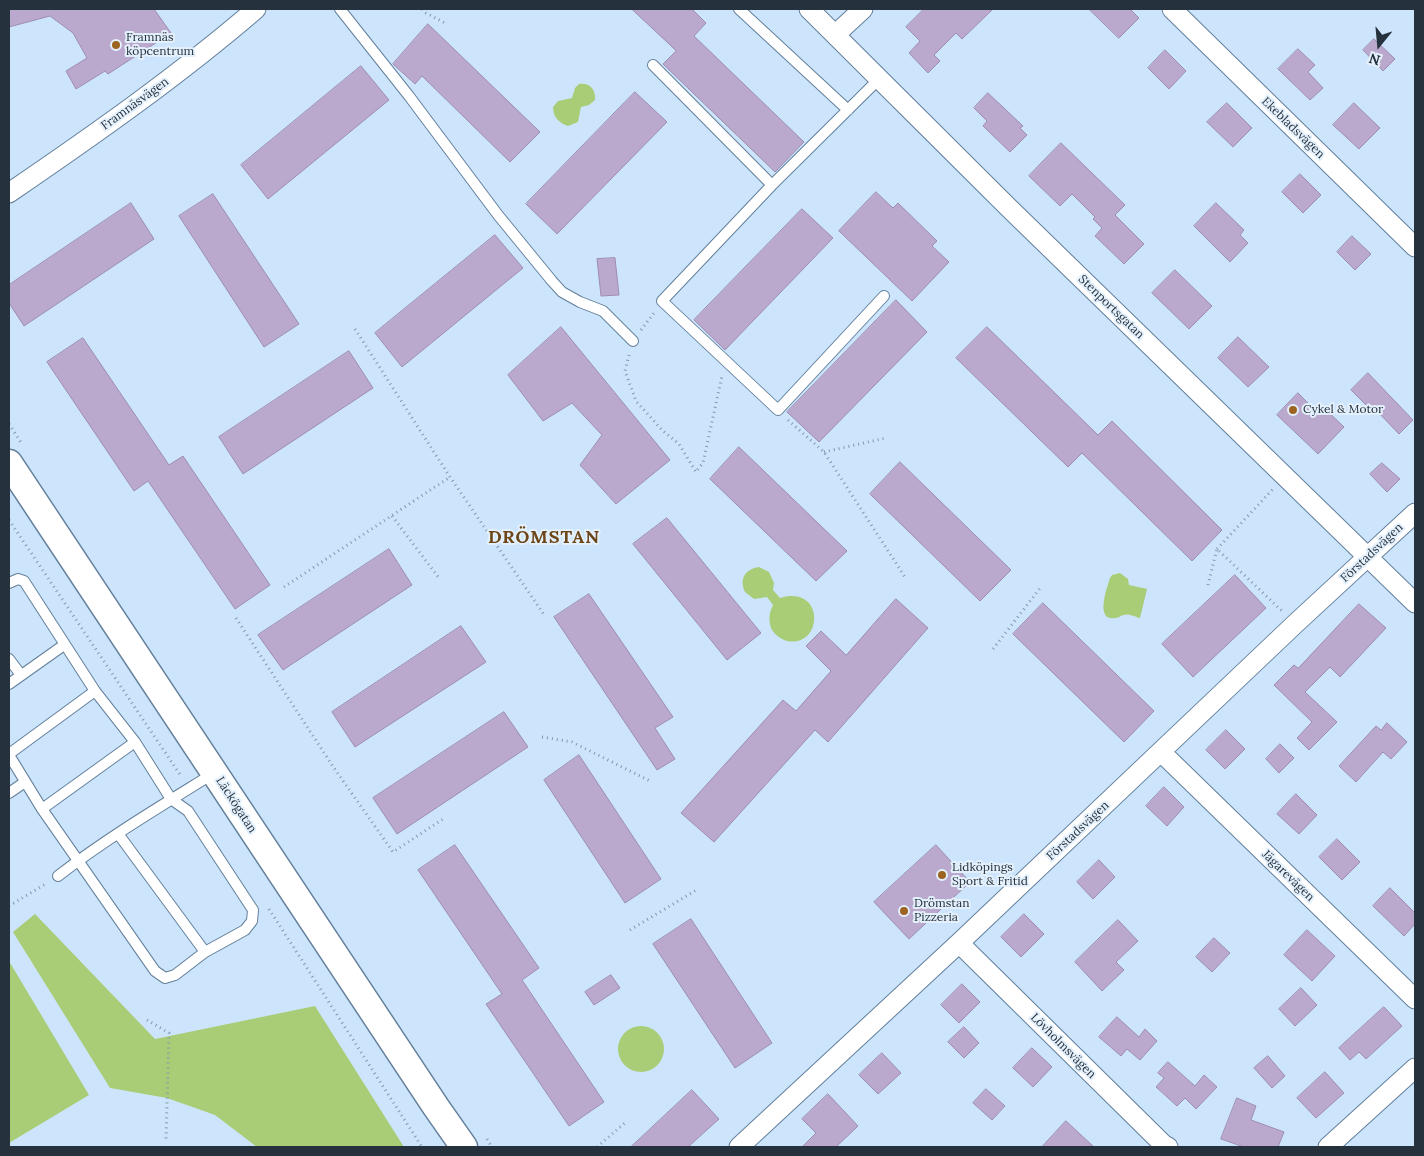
<!DOCTYPE html>
<meta charset="utf-8">
<style>
body{margin:0}
#map{position:relative;width:1424px;height:1156px;overflow:hidden;background:#cce5fd;font-family:Lora,serif}
canvas{display:block}
.frame{position:absolute;inset:0;border:10px solid #25313c;pointer-events:none}
.north{position:absolute;left:1354px;top:20px;width:50px;height:50px;-webkit-text-stroke:4px #e4f1fd;paint-order:stroke;rotate:197deg;font-size:14px;font-weight:700;line-height:20px;text-align:center;color:#25313c}
.north::after{content:'';display:block;margin:auto;width:18px;height:22px;background:#25313c;clip-path:polygon(50% 0,100% 100%,50% 72%,0 100%)}
</style>
<div id="map">
<canvas width="1424" height="1156"></canvas>
<div class="frame"></div>
<div class="north">N</div>
</div>
<script>
const ctx = document.querySelector('canvas').getContext('2d');
ctx.lineJoin = 'round';
function fillPath(path, color) { ctx.fillStyle = color; ctx.fill(path, 'evenodd'); }
function stroke(path, color, width, dash) { ctx.strokeStyle = color; ctx.lineWidth = width; ctx.lineCap = dash ? 'butt' : 'round'; ctx.setLineDash(dash || []); ctx.stroke(path); }
function label(font, color, halo, rows, align = 'center') {
  ctx.font = font + ' Lora,serif'; ctx.lineWidth = 4; ctx.setLineDash([]); ctx.textBaseline = 'middle'; ctx.strokeStyle = halo; ctx.fillStyle = color; for (const [text, x, y, turn = 0] of rows) {
    ctx.save(); ctx.translate(x, y); ctx.rotate((+turn || 0) * Math.PI / 180); ctx.textAlign = isNaN(turn) ? turn : align; if (halo) ctx.strokeText(text, 0, 0); ctx.fillText(text, 0, 0); ctx.restore();
  }
}
const green = new Path2D(`
 M 579,84 C 590,82 596,90 595,100 L 589,105 L 581,107 L 578,122 L 568,126 C 559,123 553,117 553,107 L 558,101 L 572,98 L 575,88 Z
 M 759,567 L 769,572 L 774,583 L 773,590 L 780,598 C 825,584 824,648 787,641 C 781,639 776,636 772,630 C 768,621 769,613 773,605 L 767,597 L 754,599 L 745,592 C 739,579 745,569 759,567 Z
 M 1120,573 L 1128,579 L 1129,585 L 1147,589 L 1140,618 C 1136,617 1128,613 1124,615 C 1121,615 1119,618 1116,618 C 1094,622 1107,588 1110,578 L 1112,575 Z
 M 35,914 L 155,1039 L 315,1006 L 404,1147 L 257,1147 L 215,1115 L 167,1098 L 110,1088 L 13,932 Z
 M 9,961 L 89,1095 L 9,1143 Z
 M618 1049a23 23 0 1 1 46 0a23 23 0 1 1-46 0Z`);
const building = new Path2D(`
 M 9,9 L 154,9 L 171,33 L 108,74 L 105,71 L 76,89 L 66,71 L 87,58 L 73,33 L 50,16 L 9,27 Z
 M 632,9 L 692,9 L 706,23 L 694,36 L 804,142 L 775,172 L 663,64 L 676,51 Z
 M 924,9 L 993,9 L 962,39 L 956,33 L 934,55 L 940,61 L 928,73 L 909,53 L 920,41 L 906,27 Z
 M 1089,9 L 1130,9 L 1139,18 L 1119,38 Z
 M 428,24 L 540,132 L 510,162 L 422,76 L 415,84 L 393,64 Z
 M 1374,39 L 1395,59 L 1383,71 L 1363,50 Z
 M 1298,49 L 1315,65 L 1308,72 L 1323,88 L 1310,100 L 1278,69 Z
 M 1165,50 L 1186,71 L 1169,89 L 1148,68 Z
 M 361,66 L 389,100 L 268,199 L 241,165 Z
 M 635,92 L 667,122 L 557,234 L 526,204 Z
 M 988,93 L 1023,126 L 1020,128 L 1027,135 L 1010,152 L 983,126 L 987,121 L 974,108 Z
 M 1227,103 L 1252,128 L 1233,147 L 1207,122 Z
 M 1354,103 L 1380,128 L 1359,149 L 1333,125 Z
 M 1061,143 L 1125,205 L 1115,215 L 1144,244 L 1124,264 L 1095,236 L 1102,228 L 1093,219 L 1095,217 L 1072,194 L 1060,206 L 1029,176 Z
 M 1300,174 L 1321,195 L 1303,213 L 1282,192 Z
 M 876,192 L 893,208 L 898,203 L 937,241 L 932,246 L 949,262 L 912,301 L 839,231 Z
 M 213,194 L 299,324 L 264,347 L 179,216 Z
 M 131,203 L 154,239 L 24,326 L 9,303 L 9,285 Z
 M 1216,203 L 1244,230 L 1240,235 L 1248,243 L 1230,262 L 1194,226 Z
 M 802,209 L 833,238 L 725,350 L 694,320 Z
 M 495,235 L 523,268 L 402,367 L 375,333 Z
 M 1352,236 L 1371,254 L 1355,270 L 1337,252 Z
 M 615,258 L 619,295 L 601,296 L 597,259 Z
 M 1175,270 L 1212,306 L 1189,329 L 1152,293 Z
 M 896,300 L 927,332 L 819,442 L 787,412 Z
 M 561,327 L 670,460 L 616,504 L 580,465 L 602,435 L 572,403 L 543,421 L 508,375 Z
 M 987,327 L 1098,435 L 1112,421 L 1222,530 L 1192,561 L 1082,453 L 1068,467 L 956,358 Z
 M 1238,337 L 1269,367 L 1248,387 L 1218,358 Z
 M 83,338 L 169,465 L 183,456 L 270,585 L 235,609 L 148,481 L 134,491 L 47,362 Z
 M 349,351 L 373,388 L 243,474 L 219,437 Z
 M 1368,373 L 1413,420 L 1399,434 L 1376,410 L 1374,413 L 1351,390 Z
 M 1298,393 L 1315,410 L 1320,404 L 1344,427 L 1318,454 L 1277,415 Z
 M 739,447 L 847,551 L 816,581 L 710,479 Z
 M 900,462 L 1011,570 L 980,601 L 870,494 Z
 M 1382,463 L 1400,479 L 1387,492 L 1370,474 Z
 M 667,518 L 761,633 L 727,660 L 633,544 Z
 M 389,549 L 412,585 L 283,670 L 258,635 Z
 M 1235,575 L 1266,608 L 1193,677 L 1162,644 Z
 M 589,594 L 673,717 L 655,728 L 675,759 L 657,770 L 554,617 Z
 M 896,599 L 928,628 L 828,742 L 815,730 L 714,842 L 681,813 L 783,700 L 796,711 L 831,671 L 806,646 L 821,631 L 846,655 Z
 M 1043,603 L 1154,711 L 1124,742 L 1013,634 Z
 M 1359,604 L 1386,628 L 1340,677 L 1330,667 L 1305,692 L 1337,722 L 1309,750 L 1297,738 L 1312,722 L 1274,685 L 1294,665 L 1298,668 Z
 M 461,626 L 486,662 L 355,747 L 332,712 Z
 M 504,712 L 528,747 L 397,834 L 373,798 Z
 M 1387,723 L 1407,742 L 1391,759 L 1383,752 L 1356,782 L 1339,766 L 1376,726 L 1381,730 Z
 M 1226,730 L 1245,749 L 1225,769 L 1206,750 Z
 M 1280,744 L 1294,758 L 1279,773 L 1266,759 Z
 M 579,755 L 661,879 L 625,903 L 544,780 Z
 M 1164,787 L 1184,807 L 1167,826 L 1146,806 Z
 M 1296,794 L 1317,815 L 1299,834 L 1277,814 Z
 M 1337,839 L 1360,862 L 1342,880 L 1319,857 Z
 M 455,845 L 539,968 L 522,980 L 604,1102 L 569,1126 L 486,1004 L 502,994 L 418,870 Z
 M 936,845 L 970,882 L 909,939 L 874,902 Z
 M 1099,860 L 1115,877 L 1093,899 L 1077,882 Z
 M 1390,888 L 1415,913 L 1415,924 L 1404,936 L 1373,906 Z
 M 1024,914 L 1044,934 L 1021,957 L 1001,937 Z
 M 691,919 L 772,1043 L 735,1068 L 653,944 Z
 M 1118,920 L 1138,941 L 1116,962 L 1124,970 L 1102,991 L 1075,962 Z
 M 1307,930 L 1335,956 L 1312,981 L 1284,955 Z
 M 1214,938 L 1230,953 L 1212,972 L 1196,957 Z
 M 611,975 L 620,988 L 594,1005 L 585,992 Z
 M 962,984 L 980,1002 L 959,1023 L 941,1005 Z
 M 1301,988 L 1317,1005 L 1295,1026 L 1279,1009 Z
 M 1384,1007 L 1402,1026 L 1366,1059 L 1359,1052 L 1350,1060 L 1339,1048 Z
 M 1117,1017 L 1139,1037 L 1145,1029 L 1157,1041 L 1140,1060 L 1127,1049 L 1121,1056 L 1099,1037 Z
 M 964,1027 L 979,1043 L 964,1058 L 948,1042 Z
 M 1032,1048 L 1052,1067 L 1033,1087 L 1013,1068 Z
 M 882,1053 L 901,1073 L 878,1094 L 859,1075 Z
 M 1268,1056 L 1285,1076 L 1272,1088 L 1254,1068 Z
 M 1168,1062 L 1195,1086 L 1204,1075 L 1217,1087 L 1196,1109 L 1185,1098 L 1177,1106 L 1156,1087 L 1164,1078 L 1158,1073 Z
 M 1325,1072 L 1344,1093 L 1316,1118 L 1297,1098 Z
 M 986,1089 L 1005,1106 L 992,1120 L 973,1103 Z
 M 692,1090 L 719,1119 L 688,1147 L 631,1147 Z
 M 828,1094 L 858,1126 L 836,1147 L 802,1147 L 816,1133 L 802,1119 Z
 M 1237,1098 L 1256,1106 L 1251,1120 L 1284,1132 L 1278,1147 L 1244,1147 L 1221,1139 Z
 M 1066,1121 L 1094,1147 L 1042,1147 Z`);
const path = new Path2D(`
 M 422,9 L 426,13 L 445,23
 M 355,329 L 450,477 L 545,616
 M 641,330 L 654,313
 M 629,355 L 625,371 L 636,401 L 662,430 L 679,444 L 696,472 L 703,463 L 722,376
 M 788,420 L 824,452 L 905,577
 M 9,424 L 22,444
 M 824,452 L 886,438
 M 392,516 L 439,578
 M 9,520 L 181,776
 M 1217,549 L 1273,489
 M 1208,585 L 1217,549 L 1282,611
 M 284,587 L 450,477
 M 236,618 L 334,768 L 393,852 L 443,819
 M 993,649 L 1041,587
 M 542,737 L 572,742 L 652,782
 M 9,906 L 47,883
 M 269,909 L 422,1147
 M 630,930 L 698,889
 M 147,1020 L 169,1033 L 166,1140
 M 487,1139 L 492,1147
 M 597,1147 L 626,1122`);
const lane = new Path2D(`
 M 340,9 L 409,96 L 498,215 L 552,281 L 562,292 L 580,302 L 603,311 L 633,341
 M 739,9 L 848,110
 M 653,65 L 772,185
 M 879,79 L 772,185 L 662,301 L 778,410 L 884,296
 M 9,583 L 18,579 L 24,581 L 95,691 L 135,742 L 171,799 L 188,811 L 253,910 L 252,921 L 245,930 L 205,952 L 175,975 L 165,978 L 155,971 L 42,809 L 9,755
 M 9,659 L 21,675
 M 9,684 L 64,645
 M 9,754 L 95,691
 M 9,793 L 25,782
 M 42,809 L 135,742
 M 119,835 L 205,952
 M 58,876 C 107,838 161,806 214,773`);
const street = new Path2D(`
 M 809,9 L 1009,208 L 1415,603
 M 1172,9 L 1415,247
 M 836,34 L 863,9
 M 9,193 C 94,135 178,76 256,9
 M 1161,752 L 1415,999
 M 959,943 L 1164,1145 L 1168,1147
 M 739,1147 L 959,943 L 1295,624 L 1415,513
 M 1328,1147 L 1415,1068`);
const secondary = new Path2D(`
 M 9,463 L 436,1107 L 464,1147`);
const markers = [
 [116,45,5,"#9c6420"],
 [1293,410,5,"#9c6420"],
 [942,875,5,"#9c6420"],
 [904,911,5,"#9c6420"]
];
const poiNames = [
 ["Framnäs",126,38],
 ["köpcentrum",126,52],
 ["Cykel & Motor",1303,410],
 ["Lidköpings",952,868],
 ["Sport & Fritid",952,882],
 ["Drömstan",914,904],
 ["Pizzeria",914,918]
];
const streetNames = [
 ["Framnäsvägen",135,104,-36],
 ["Ekebladsvägen",1293,128,44],
 ["Stenportsgatan",1111,307,44],
 ["Förstadsvägen",1372,553,-43],
 ["Läckögatan",236,805,57],
 ["Förstadsvägen",1078,831,-43],
 ["Jägarevägen",1288,876,44],
 ["Lövholmsvägen",1063,1046,45]
];
const districtNames = [
 ["DRÖMSTAN",544,538]
];
fillPath(green, '#a9cd76');
fillPath(building, '#baa9cc');
stroke(building, '#9d8daf', 1);
stroke(lane, '#637f9a', 12);
stroke(street, '#637f9a', 21);
stroke(secondary, '#637f9a', 29);
stroke(path, '#8497aa', 3, [1, 4]);
stroke(lane, '#fff', 10);
stroke(street, '#fff', 19);
stroke(secondary, '#fff', 26);
for (const [x, y, r, color] of markers) { const dot = new Path2D(); dot.arc(x, y, r, 0, 2 * Math.PI); ctx.fillStyle = color; ctx.fill(dot); stroke(dot, '#e4f1fd', 2); }
label('12px', '#25313c', '#e4f1fd', poiNames, 'left');
label('12px', '#25313c', '#e4f1fd', streetNames);
ctx.letterSpacing = '1px';
label('bold 18px', '#6c4618', '#e4f1fd', districtNames);
ctx.letterSpacing = '0px';
</script>
